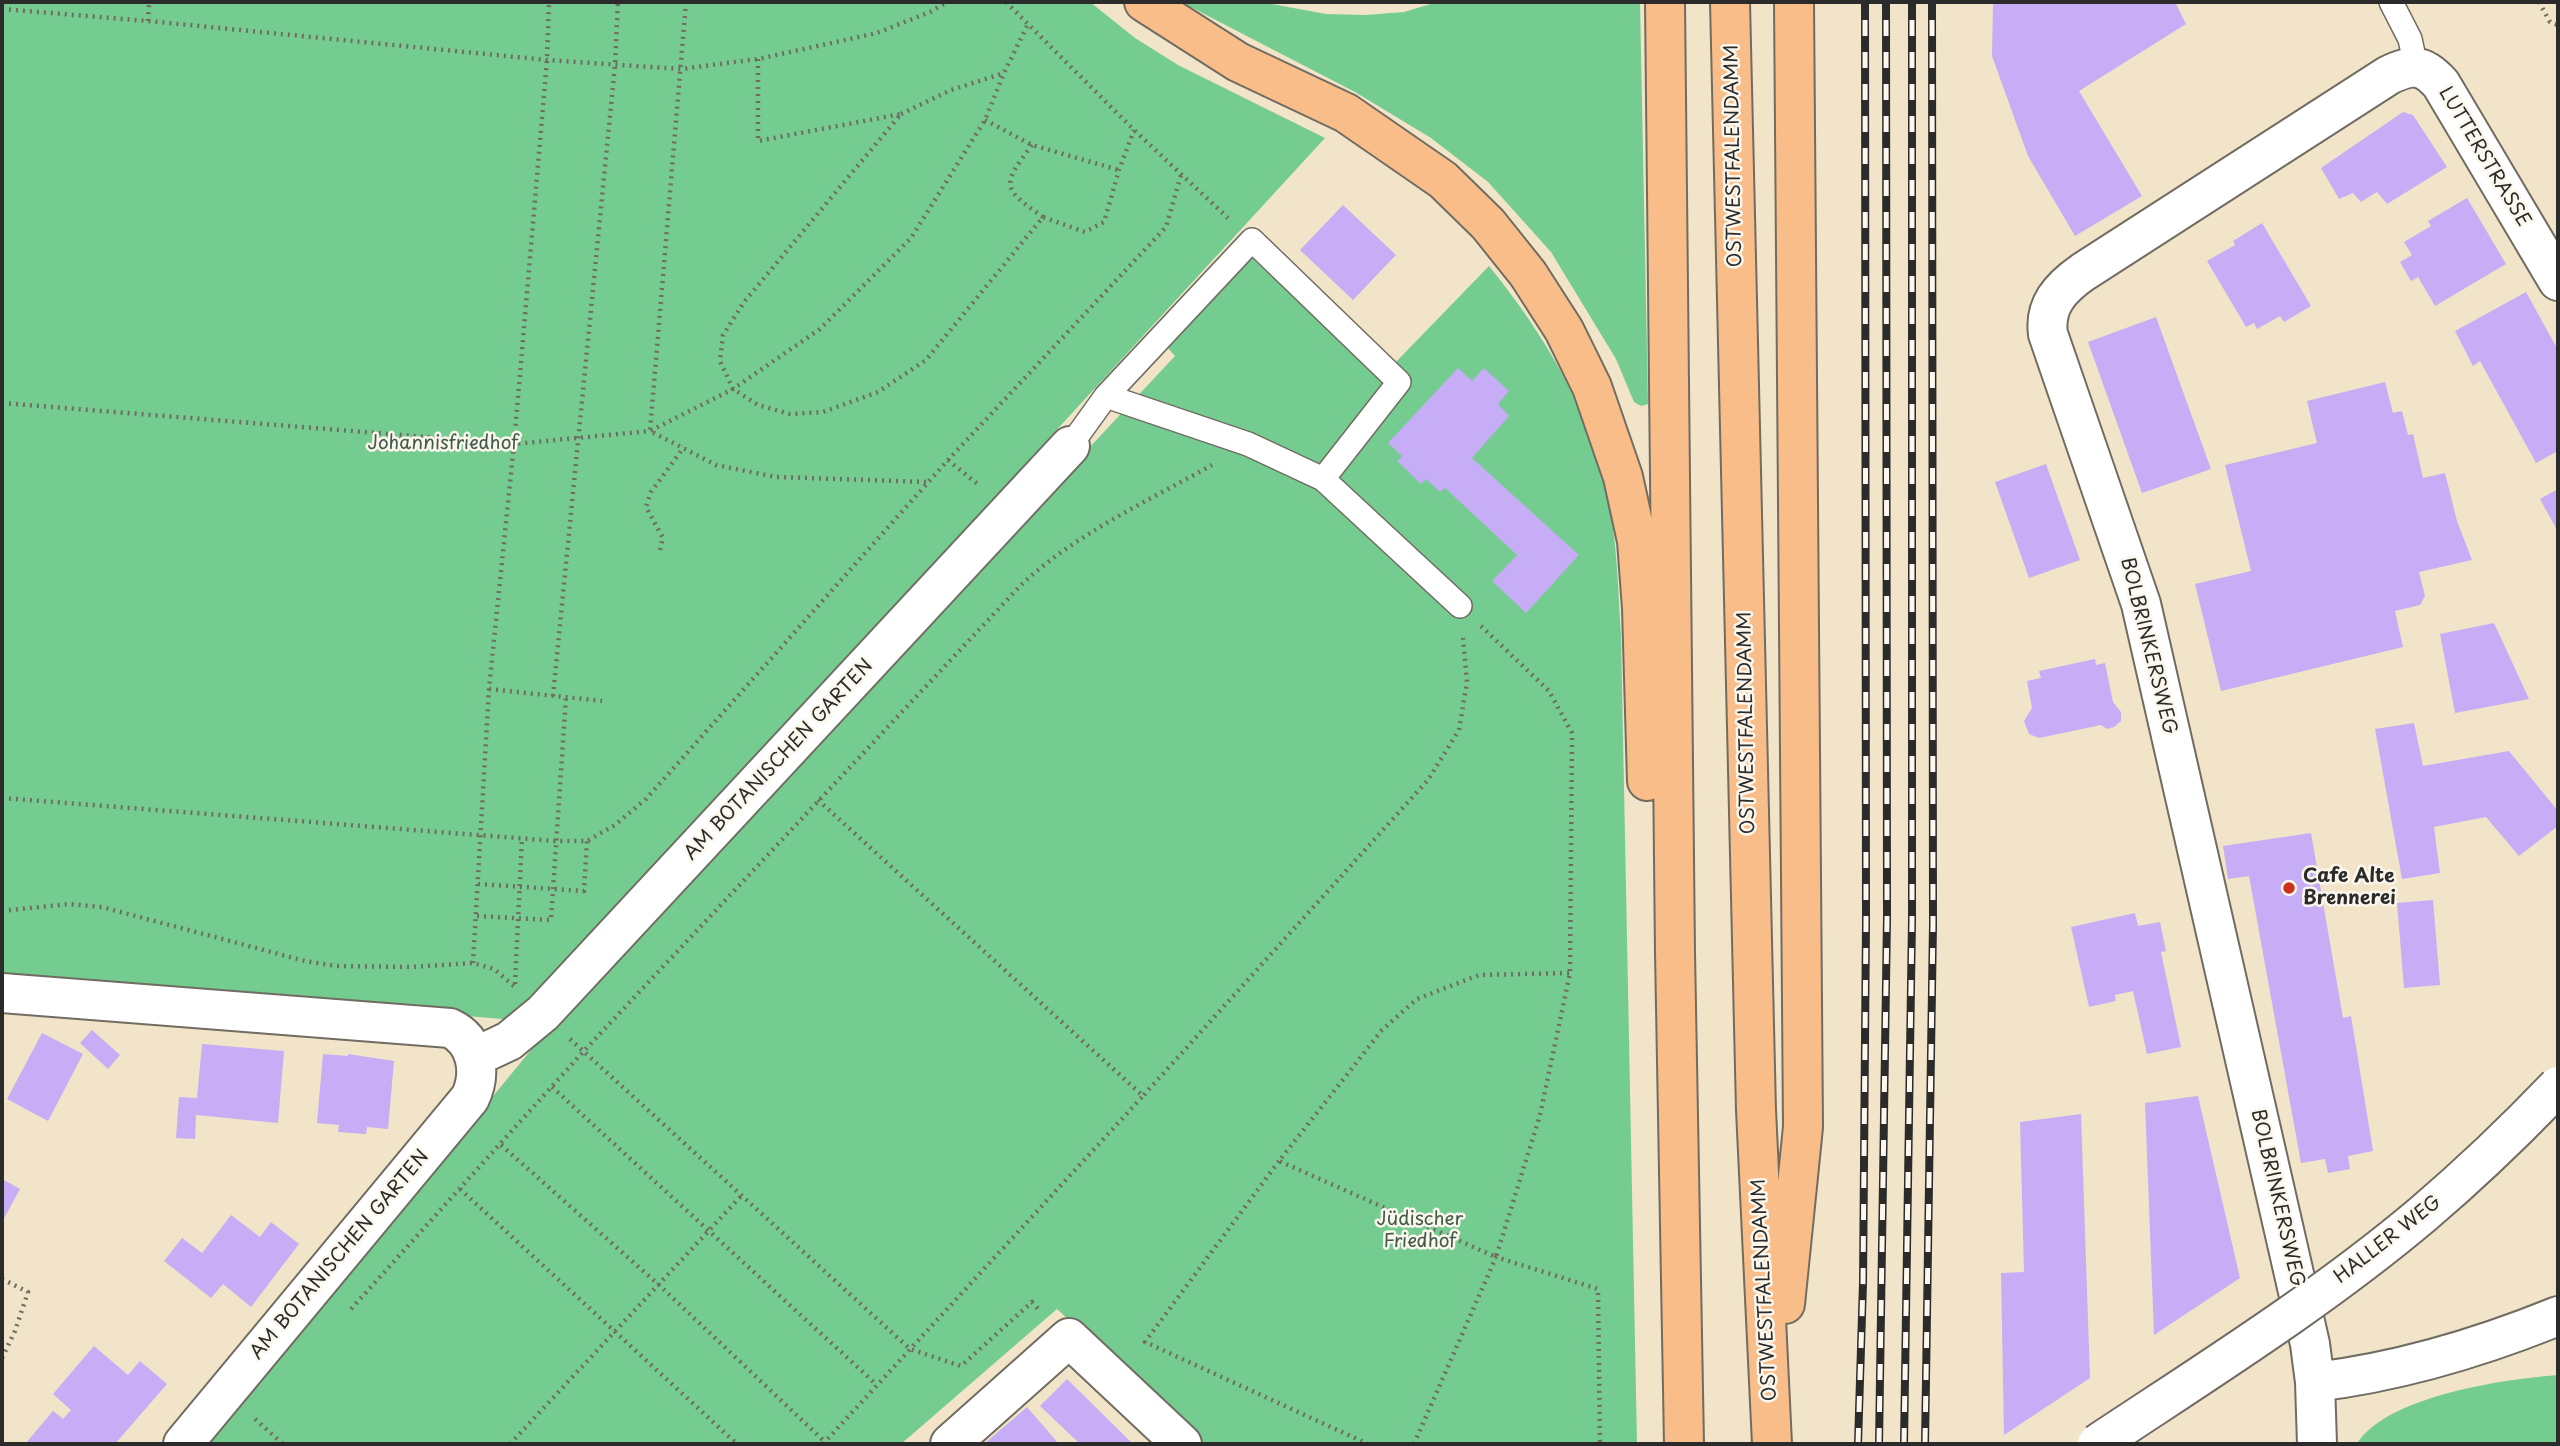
<!DOCTYPE html>
<meta charset="utf-8">
<style>
body{margin:0}
#map{position:relative;width:2560px;height:1446px;overflow:hidden;background:#f2e4c8;font-family:"Playpen Sans",sans-serif}
canvas{display:block}
.frame{position:absolute;inset:0;border:4px solid #2b2b2b;pointer-events:none}
</style>
<div id="map">
<canvas width="2560" height="1446"></canvas>
<div class="frame"></div>
</div>
<script>
const ctx = document.querySelector('canvas').getContext('2d');
ctx.lineJoin = 'round';
function fillPath(path, color) { ctx.fillStyle = color; ctx.fill(path, 'evenodd'); }
function stroke(path, color, width, dash) { ctx.strokeStyle = color; ctx.lineWidth = width; ctx.lineCap = dash ? 'butt' : 'round'; ctx.setLineDash(dash || []); ctx.stroke(path); }
function label(font, color, halo, rows, align = 'center') {
  ctx.font = font + ' "Playpen Sans",sans-serif'; ctx.lineWidth = 5; ctx.setLineDash([]); ctx.textBaseline = 'middle'; ctx.strokeStyle = halo; ctx.fillStyle = color; for (const [text, x, y, turn = 0] of rows) {
    ctx.save(); ctx.translate(x, y); ctx.rotate((+turn || 0) * Math.PI / 180); ctx.textAlign = isNaN(turn) ? turn : align; if (halo) ctx.strokeText(text, 0, 0); ctx.fillText(text, 0, 0); ctx.restore();
  }
}
const green = new Path2D(`
 M 2,2 L 1090,2 L 1135,38 L 1178,65 L 1325,138 L 514,1020 L 2,977 Z
 M 1181,2 L 1261,2 L 1326,14 L 1366,15 L 1404,12 L 1437,2 L 1640,2 L 1648,404 L 1641,406 L 1634,402 L 1616,359 L 1551,252 L 1488,182 L 1431,138 L 1355,92 Z
 M 1252,258 L 1329,330 L 1393,365 L 1489,266 C 1544,334 1590,410 1608,496 C 1617,542 1618,589 1621,635 L 1637,1444 L 1202,1444 L 1057,1309 L 901,1444 L 206,1444 L 536,1044 L 625,944 L 1175,356 L 1167,347 Z
 M 2558,1375 L 2558,1444 L 2357,1444 C 2386,1396 2505,1379 2558,1375 Z`);
const building = new Path2D(`
 M 1993,2 L 2175,2 L 2186,24 L 2079,91 L 2142,196 L 2075,236 L 2028,156 L 1992,56 Z
 M 2403,112 L 2413,115 L 2447,167 L 2387,204 L 2377,192 L 2361,202 L 2353,193 L 2339,199 L 2321,168 Z
 M 2467,198 L 2506,264 L 2435,306 L 2418,277 L 2411,281 L 2400,262 L 2412,255 L 2404,242 L 2431,226 L 2428,221 Z
 M 1343,205 L 1396,255 L 1353,300 L 1300,250 Z
 M 2262,223 L 2311,306 L 2284,322 L 2280,316 L 2257,329 L 2254,323 L 2246,327 L 2207,261 L 2235,245 L 2233,241 Z
 M 2526,292 L 2558,350 L 2558,451 L 2536,463 L 2480,361 L 2473,366 L 2455,331 Z
 M 2156,317 L 2211,469 L 2142,493 L 2088,342 Z
 M 1458,368 L 1472,381 L 1484,368 L 1509,391 L 1498,404 L 1509,416 L 1472,458 L 1579,555 L 1526,613 L 1492,581 L 1517,555 L 1445,488 L 1440,492 L 1426,479 L 1421,484 L 1397,461 L 1402,456 L 1388,443 Z
 M 2385,382 L 2393,413 L 2402,411 L 2408,435 L 2413,434 L 2423,478 L 2445,473 L 2457,521 L 2472,560 L 2419,572 L 2425,596 L 2420,605 L 2395,611 L 2403,647 L 2221,691 L 2195,584 L 2251,571 L 2225,465 L 2317,443 L 2307,401 Z
 M 2046,464 L 2080,560 L 2029,578 L 1995,482 Z
 M 2558,489 L 2558,532 L 2540,499 Z
 M 2494,623 L 2529,699 L 2455,713 L 2440,634 Z
 M 2095,659 L 2096,665 L 2105,663 L 2113,702 L 2121,712 L 2121,721 L 2114,727 L 2107,729 L 2101,725 L 2039,738 L 2029,734 L 2024,721 L 2032,708 L 2027,681 L 2041,678 L 2039,671 Z
 M 2414,723 L 2423,766 L 2509,751 L 2558,811 L 2558,826 L 2519,856 L 2486,817 L 2434,827 L 2440,873 L 2402,879 L 2375,729 Z
 M 2311,833 L 2343,1018 L 2351,1016 L 2373,1151 L 2348,1156 L 2350,1169 L 2328,1173 L 2325,1159 L 2301,1163 L 2249,876 L 2228,879 L 2223,846 Z
 M 2433,900 L 2440,985 L 2404,988 L 2397,903 Z
 M 2135,913 L 2138,926 L 2160,922 L 2166,951 L 2161,952 L 2181,1047 L 2147,1054 L 2133,991 L 2115,995 L 2116,1001 L 2089,1007 L 2071,927 Z
 M 92,1030 L 120,1055 L 108,1069 L 80,1043 Z
 M 42,1033 L 83,1054 L 48,1121 L 7,1099 Z
 M 202,1044 L 284,1051 L 278,1123 L 196,1115 L 195,1139 L 176,1138 L 179,1097 L 197,1098 Z
 M 323,1054 L 348,1056 L 348,1054 L 394,1061 L 388,1129 L 367,1127 L 366,1134 L 351,1133 L 338,1132 L 339,1125 L 317,1123 Z
 M 2198,1096 L 2240,1278 L 2154,1335 L 2145,1103 Z
 M 2081,1114 L 2090,1378 L 2004,1435 L 2001,1273 L 2024,1272 L 2020,1122 Z
 M 2,1179 L 20,1189 L 2,1222 Z
 M 231,1215 L 260,1237 L 271,1222 L 299,1244 L 251,1307 L 223,1284 L 211,1298 L 164,1261 L 182,1238 L 202,1253 Z
 M 94,1346 L 128,1375 L 140,1361 L 167,1384 L 115,1444 L 25,1444 L 53,1411 L 63,1419 L 71,1410 L 53,1394 Z
 M 1067,1379 L 1133,1444 L 1080,1444 L 1040,1406 Z
 M 1027,1407 L 1059,1444 L 984,1444 Z`);
const path = new Path2D(`
 M 686,2 L 650,431 L 716,465 L 776,477 L 929,482
 M 1006,2 L 1134,130 L 1228,218
 M 2539,2 L 2550,22 L 2558,25
 M 2,9 L 148,21 L 547,60 L 681,69 L 758,59 L 877,33 L 930,12 L 947,2
 M 148,21 L 149,2
 M 758,59 L 758,141 L 901,114 L 744,302 L 723,335 L 720,361 L 733,389 L 758,405 L 790,414 L 823,412 L 878,392 L 926,360 L 1043,217 L 1085,232 L 1104,222 L 1119,170 L 1134,130
 M 901,114 L 951,90 L 1004,73
 M 985,120 L 1032,145 L 1119,170
 M 1032,145 C 1002,185 1001,188 1043,217
 M 2,403 L 514,444 L 650,431 L 733,389 L 820,329 L 911,238 L 985,120 L 1004,73 L 1028,24
 M 948,460 L 980,486
 M 660,550 L 663,538 L 646,507 L 651,492 L 684,447
 M 1481,626 L 1549,691 L 1572,733 L 1570,973 L 1540,1115 L 1496,1257 L 1279,1161 L 1382,1030 L 1417,999 L 1479,975 L 1570,973
 M 489,689 L 602,701
 M 553,696 L 615,65 L 618,2
 M 2,798 L 555,841 L 587,841 L 615,825 L 646,799 L 948,460 L 1166,227 L 1181,175
 M 818,800 L 1143,1096 L 1428,780 L 1459,730 L 1467,682 L 1463,638
 M 478,884 L 584,891 L 587,841
 M 2,911 L 69,904 L 102,907 L 305,961 L 336,966 L 411,967 L 473,963 L 494,969 L 515,987
 M 477,916 L 551,920 L 566,697
 M 473,963 L 489,689 L 514,444 L 547,60 L 549,2
 M 515,984 L 522,838
 M 570,1039 L 910,1349 L 961,1366 L 1032,1302 L 1040,1311
 M 552,1087 L 877,1385
 M 501,1145 L 659,1285 L 825,1442
 M 1279,1161 L 1145,1342 L 1368,1444
 M 460,1189 L 737,1444
 M 2,1279 L 28,1292 L 15,1331 L 2,1358
 M 351,1309 L 583,1052 L 1020,586 C 1075,534 1146,502 1212,465
 M 255,1419 L 283,1444
 M 510,1444 L 742,1195
 M 823,1444 L 1143,1096
 M 1414,1444 L 1496,1257 L 1598,1289 L 1600,1444`);
const service = new Path2D(`
 M 2391,2 L 2410,39 L 2416,67
 M 1106,396 L 1248,444 L 1323,479 L 1460,606
 M 1070,446 L 1106,396 L 1252,240 L 1399,382 L 1323,479`);
const minor = new Path2D(`
 M 2,993 L 450,1028 C 477,1041 482,1073 470,1098 L 183,1444
 M 475,1057 L 509,1041 L 543,1013 L 1070,446
 M 2315,1382 C 2399,1372 2479,1348 2558,1316
 M 950,1444 L 1069,1338 L 1182,1444
 M 2317,1444 L 2315,1382 L 2310,1344 L 2141,604 L 2048,334 C 2044,306 2060,288 2083,272 L 2389,75 C 2413,64 2423,64 2441,84 L 2558,281`);
const trunk = new Path2D(`
 M 1144,2 L 1238,62 L 1346,113 L 1443,180 L 1488,224 L 1528,274 L 1564,330 L 1592,387 L 1623,477 L 1637,541 L 1642,608 L 1647,781
 M 1665,2 L 1675,952 L 1684,1444
 M 1730,2 L 1756,1110 L 1772,1444
 M 1785,1304 L 1803,1127 L 1794,2`);
const rail = new Path2D(`
 M 1858,1444 L 1863,1283 L 1866,922 L 1865,2
 M 1879,1444 L 1887,918 L 1886,2
 M 1904,1444 L 1912,920 L 1912,2
 M 1925,1444 L 1933,924 L 1932,2`);
const minorBridge = new Path2D(`
 M 2097,1444 C 2207,1371 2321,1300 2423,1214 C 2470,1174 2515,1131 2558,1086`);
const markers = [
 [2289,888,7,"#c8321e"]
];
const streetNames = [
 ["OSTWESTFALENDAMM",1734,156,-91],
 ["LUTTERSTRASSE",2484,157,59],
 ["BOLBRINKERSWEG",2148,646,76],
 ["OSTWESTFALENDAMM",1747,723,-91],
 ["AM BOTANISCHEN GARTEN",779,760,-47],
 ["BOLBRINKERSWEG",2277,1198,77],
 ["HALLER WEG",2388,1240,-38],
 ["AM BOTANISCHEN GARTEN",340,1255,-50],
 ["OSTWESTFALENDAMM",1765,1290,-93]
];
const parkNames = [
 ["Johannisfriedhof",443,444],
 ["Jüdischer",1420,1220],
 ["Friedhof",1420,1242]
];
const poiNames = [
 ["Cafe Alte",2303,877],
 ["Brennerei",2303,899]
];
fillPath(green, '#74cc91');
fillPath(building, '#c6adf5');
stroke(service, '#716c62', 26);
stroke(minor, '#716c62', 42);
stroke(trunk, '#716c62', 42);
stroke(path, '#716c62', 4.5, [2, 5]);
stroke(service, '#fff', 23);
stroke(minor, '#fff', 38);
stroke(trunk, '#f8bd89', 38);
stroke(rail, '#2b2b2b', 8);
stroke(rail, '#fbf7ec', 5, [16]);
stroke(minorBridge, '#716c62', 42, []);
stroke(minorBridge, '#fff', 38);
for (const [x, y, r, color] of markers) { const dot = new Path2D(); dot.arc(x, y, r, 0, 2 * Math.PI); ctx.fillStyle = color; ctx.fill(dot); stroke(dot, '#fbf7ec', 2.5); }
label('19px', '#2b2b2b', '#fbf7ec', streetNames);
label('19px', '#415b4a', '#fbf7ec', parkNames);
label('bold 19px', '#2b2b2b', '#fbf7ec', poiNames, 'left');
</script>
